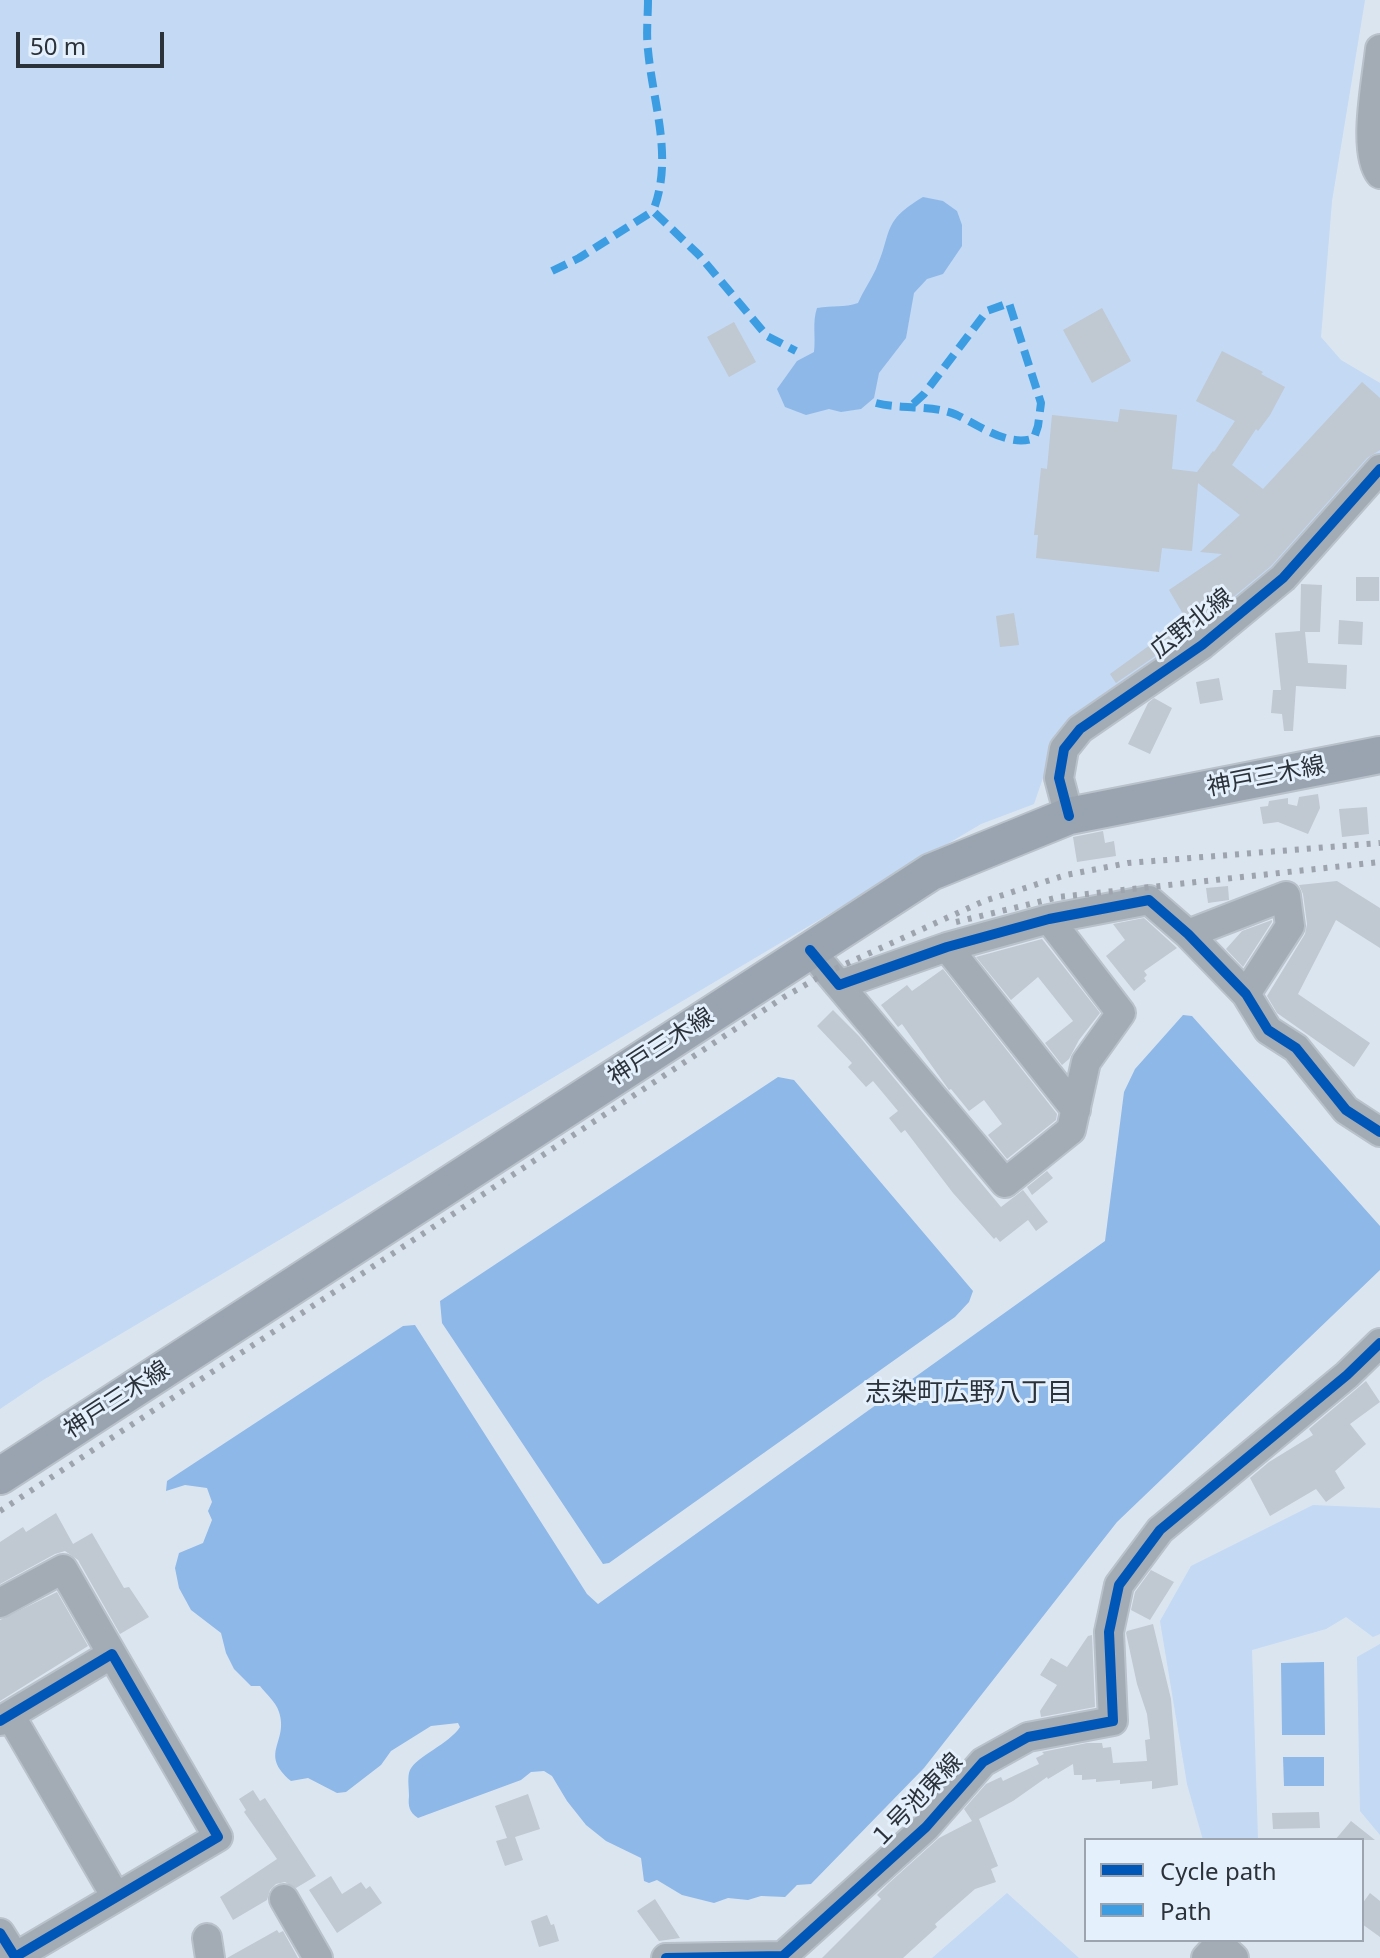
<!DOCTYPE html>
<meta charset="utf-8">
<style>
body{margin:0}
#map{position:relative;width:1380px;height:1958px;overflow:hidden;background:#dbe5f0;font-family:"Noto Sans",sans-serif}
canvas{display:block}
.legend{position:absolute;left:1084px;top:1838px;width:280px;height:104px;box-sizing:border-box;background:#e5f0fd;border:2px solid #9ba4af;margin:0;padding:10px 14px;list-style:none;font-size:24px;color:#2b323a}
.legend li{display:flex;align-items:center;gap:16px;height:40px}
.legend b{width:40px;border:2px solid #9ba4af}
.scale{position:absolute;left:16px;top:32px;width:148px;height:36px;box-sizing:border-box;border:4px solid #2b323a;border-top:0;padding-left:10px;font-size:24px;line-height:28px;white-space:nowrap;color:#2b323a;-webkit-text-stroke:6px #e5f0fd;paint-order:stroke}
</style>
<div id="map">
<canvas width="1380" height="1958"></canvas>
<ul class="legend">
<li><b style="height:10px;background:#0057b8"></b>Cycle path</li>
<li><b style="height:10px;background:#3d9de2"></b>Path</li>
</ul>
<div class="scale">50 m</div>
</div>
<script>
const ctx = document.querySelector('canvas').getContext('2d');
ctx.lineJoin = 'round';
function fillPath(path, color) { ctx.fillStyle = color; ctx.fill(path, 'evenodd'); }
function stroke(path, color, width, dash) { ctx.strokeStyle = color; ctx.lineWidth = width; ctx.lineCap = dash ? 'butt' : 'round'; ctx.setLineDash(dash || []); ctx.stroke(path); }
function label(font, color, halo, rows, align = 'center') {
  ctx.font = font + ' "Noto Sans","Noto Sans JP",sans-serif'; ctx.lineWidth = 6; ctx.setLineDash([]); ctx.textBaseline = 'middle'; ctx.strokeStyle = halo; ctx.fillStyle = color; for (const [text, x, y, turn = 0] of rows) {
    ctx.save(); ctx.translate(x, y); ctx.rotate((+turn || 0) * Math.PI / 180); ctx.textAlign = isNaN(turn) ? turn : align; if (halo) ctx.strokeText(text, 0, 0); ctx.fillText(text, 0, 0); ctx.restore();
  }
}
const green = new Path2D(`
 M 0,0 L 1365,0 L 1332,201 L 1321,337 L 1341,360 L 1380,383 L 1380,462 L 1273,579 L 1056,740 L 1034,804 L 981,824 L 43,1380 L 0,1409 Z
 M 1313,1505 L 1380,1508 L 1380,1634 L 1373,1637 L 1346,1617 L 1326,1629 L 1252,1650 L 1258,1840 L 1203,1840 L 1187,1784 L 1160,1621 L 1191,1566 Z
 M 1380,1644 L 1380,1835 L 1360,1811 L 1357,1657 Z
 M 1007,1893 L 1079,1958 L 932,1958 Z`);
const water = new Path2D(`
 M 923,197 L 943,201 L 957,211 L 962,225 L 962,246 L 943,274 L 927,279 L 914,293 L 906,338 L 879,373 L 874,398 L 861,409 L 841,412 L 829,409 L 806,415 L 785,407 L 777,389 L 797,361 L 814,352 C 816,336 812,323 817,308 C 833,305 844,308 858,303 C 863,291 871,280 876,269 C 893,231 881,222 923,197 Z
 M 1183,1015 L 1192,1016 L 1380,1226 L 1380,1270 L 1117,1522 L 924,1768 L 811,1884 L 797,1885 L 785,1897 L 761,1896 L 748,1900 L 728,1898 L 714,1903 L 682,1895 L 657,1880 L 649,1883 L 644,1881 L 641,1858 L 606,1841 L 586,1825 L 567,1801 L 552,1776 L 544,1771 L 531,1772 L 521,1780 L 418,1818 C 409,1812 408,1806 409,1796 C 409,1788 407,1776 410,1770 C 417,1756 449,1744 460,1727 L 458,1723 L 431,1726 L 391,1751 L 381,1765 L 346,1792 L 337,1793 L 308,1778 L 291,1781 C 258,1753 289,1743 279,1712 C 276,1702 266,1694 260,1686 L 251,1686 L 234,1669 L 226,1653 L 221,1633 L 191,1610 L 179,1588 L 175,1568 L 179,1553 L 203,1543 L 212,1520 L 208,1511 L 212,1502 L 207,1488 L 185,1485 L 166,1491 L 167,1481 L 403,1326 L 415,1325 L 587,1594 L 598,1604 L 1105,1241 L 1124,1092 L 1135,1069 Z
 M 778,1077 L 794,1080 L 973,1291 L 969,1302 L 955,1317 L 609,1563 L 603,1564 L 442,1323 L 440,1301 Z
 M 1324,1662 L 1325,1735 L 1282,1735 L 1281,1663 Z
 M 1283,1757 L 1324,1757 L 1324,1786 L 1284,1786 Z`);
const building = new Path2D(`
 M 1102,308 L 1131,361 L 1092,383 L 1063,330 Z
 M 734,322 L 756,362 L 729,377 L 707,337 Z
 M 1222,351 L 1263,372 L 1261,374 L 1285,387 L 1270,415 L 1258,431 L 1256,429 L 1232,465 L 1263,489 L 1362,382 L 1380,398 L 1380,450 L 1367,458 L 1271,566 L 1192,631 L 1116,683 L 1110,674 L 1186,619 L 1169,590 L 1222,554 L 1200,552 L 1240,515 L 1198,483 L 1192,551 L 1162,548 L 1159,572 L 1036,558 L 1038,535 L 1034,535 L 1041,468 L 1047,469 L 1052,415 L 1118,422 L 1120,409 L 1177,415 L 1172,469 L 1197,472 L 1213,451 L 1214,452 L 1235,421 L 1196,401 Z
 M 1356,577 L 1379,577 L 1379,601 L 1356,601 Z
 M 1301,584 L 1322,585 L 1320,632 L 1305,632 L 1308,663 L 1347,665 L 1346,689 L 1296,686 L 1293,731 L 1284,731 L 1282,714 L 1271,713 L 1273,690 L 1281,690 L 1275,633 L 1300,631 Z
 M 1014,613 L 1019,645 L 1000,647 L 996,616 Z
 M 1339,620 L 1363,622 L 1362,645 L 1338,644 Z
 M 1219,678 L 1223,700 L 1200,704 L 1196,682 Z
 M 1154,698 L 1172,708 L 1150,754 L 1128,744 L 1148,703 Z
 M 1318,794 L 1320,808 L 1308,834 L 1278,822 L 1263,824 L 1260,807 L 1268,806 L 1269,801 L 1288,798 L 1288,804 L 1297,806 L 1299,797 Z
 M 1367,807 L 1369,834 L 1342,837 L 1339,809 Z
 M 1103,831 L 1105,843 L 1114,841 L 1116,856 L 1077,862 L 1073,837 Z
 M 1337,881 L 1380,908 L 1380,948 L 1336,920 L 1298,994 L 1370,1043 L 1354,1067 L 1277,1013 L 1267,996 L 1305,934 L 1307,924 L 1303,894 L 1299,885 Z
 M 1228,886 L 1229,900 L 1208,903 L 1206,888 Z
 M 1144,918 L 1177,948 L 1144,971 L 1147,975 L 1144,978 L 1146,981 L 1134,991 L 1106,956 L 1125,940 L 1113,924 Z
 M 1272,920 L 1272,922 L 1243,967 L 1226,949 L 1242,931 Z
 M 1042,939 L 1100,1013 L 1079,1040 L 1069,1059 L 1062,1065 L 1045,1043 L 1073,1021 L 1038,977 L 1011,1000 L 976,957 Z
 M 943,969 L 1057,1114 L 1056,1120 L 1007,1159 L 988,1135 L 1002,1124 L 984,1100 L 969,1111 L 951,1089 L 949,1090 L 902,1024 L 898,1027 L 881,1005 L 907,985 L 912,991 Z
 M 833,1010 L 859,1036 L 1001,1207 L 1023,1190 L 1048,1222 L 1036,1231 L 1028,1220 L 1000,1242 L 996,1237 L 994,1239 L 953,1193 L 905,1130 L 901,1133 L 889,1118 L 898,1111 L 873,1081 L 866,1087 L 848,1067 L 852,1063 L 817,1026 Z
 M 1047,1171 L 1053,1178 L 1032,1195 L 1027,1187 Z
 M 1366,1381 L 1380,1402 L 1350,1424 L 1366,1444 L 1335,1471 L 1345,1488 L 1326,1502 L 1316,1489 L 1270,1516 L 1250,1478 L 1269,1462 L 1313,1435 L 1309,1429 Z
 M 56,1513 L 73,1544 L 92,1533 L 124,1588 L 129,1587 L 149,1617 L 120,1634 L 78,1560 L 65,1551 L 55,1554 L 0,1584 L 0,1542 L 23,1527 L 26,1532 Z
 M 1151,1570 L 1174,1582 L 1150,1620 L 1131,1610 L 1135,1592 Z
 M 57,1592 L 88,1646 L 0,1701 L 0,1620 Z
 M 1153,1624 L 1171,1699 L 1178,1785 L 1152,1789 L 1152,1781 L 1120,1784 L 1120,1780 L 1096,1782 L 1096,1779 L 1082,1780 L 1082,1775 L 1074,1775 L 1073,1764 L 1048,1779 L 1047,1777 L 1013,1801 L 979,1819 L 998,1866 L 991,1869 L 996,1882 L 975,1889 L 935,1924 L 937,1927 L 903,1958 L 822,1958 L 881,1899 L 877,1895 L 889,1883 L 939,1838 L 972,1821 L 964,1809 L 986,1784 L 1001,1777 L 1003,1781 L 1039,1764 L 1036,1758 L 1044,1754 L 1042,1752 L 1087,1743 L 1102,1743 L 1103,1748 L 1111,1747 L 1113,1763 L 1147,1761 L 1145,1740 L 1150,1739 L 1147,1714 L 1137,1684 L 1126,1633 L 1127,1631 Z
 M 1092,1635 L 1095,1707 L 1041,1717 L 1040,1711 L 1057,1685 L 1040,1675 L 1051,1658 L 1067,1667 L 1088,1636 Z
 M 253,1790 L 260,1801 L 265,1798 L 316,1876 L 296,1888 L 285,1882 L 276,1884 L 270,1890 L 267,1900 L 233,1920 L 220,1897 L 277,1859 L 244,1812 L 246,1810 L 239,1799 Z
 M 528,1794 L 540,1829 L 515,1837 L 523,1860 L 505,1866 L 496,1841 L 507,1838 L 495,1806 Z
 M 1319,1812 L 1320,1828 L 1273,1829 L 1272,1813 Z
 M 1351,1821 L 1375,1840 L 1335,1840 Z
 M 331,1876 L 342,1894 L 361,1882 L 366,1889 L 370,1886 L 382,1903 L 337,1933 L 309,1890 Z
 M 1370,1893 L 1380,1901 L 1380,1937 L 1362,1924 L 1362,1904 Z
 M 655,1899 L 662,1910 L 680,1938 L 659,1941 L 637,1911 Z
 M 547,1915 L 551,1925 L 554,1924 L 559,1941 L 539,1947 L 531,1921 Z
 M 277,1930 L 279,1933 L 283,1931 L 298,1958 L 227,1958 Z`);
const minor = new Path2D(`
 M 1380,49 C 1377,79 1362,151 1380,174
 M 1069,816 L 1059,778 L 1064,749 L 1080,729 L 1202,645 L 1283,578 L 1380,469
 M 1188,934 L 1286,896 L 1290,926 L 1246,994
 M 947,947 L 1076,1110
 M 810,950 L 839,985 L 947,947 L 1049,919 L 1149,900 L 1188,934 L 1246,994 L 1268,1030 L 1296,1048 L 1346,1110 L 1380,1132
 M 839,985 L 1005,1183 L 1071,1130 L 1086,1062 L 1121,1013 L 1049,919
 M 0,1603 L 63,1569 L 112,1654
 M 10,1715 L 116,1897
 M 0,1721 L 112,1654 L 218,1837 L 15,1957 L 0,1933
 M 284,1899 L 318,1958
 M 207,1938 L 210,1958
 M 666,1958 L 783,1956 L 926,1827 L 983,1762 L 1028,1737 L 1113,1721 L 1109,1632 L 1119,1585 L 1160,1530 L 1347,1375 L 1380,1343
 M 1206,1958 L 1219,1944 L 1234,1958`);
const major = new Path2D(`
 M 0,1476 L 931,872 L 1069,816 L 1380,755`);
const rail = new Path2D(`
 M 956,922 L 1059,897 L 1380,862
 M 0,1511 L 784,997 L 828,972 L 984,901 L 1066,875 L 1128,863 L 1380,843`);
const quiet = new Path2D(`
 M 648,0 C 648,16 646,34 648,50 C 653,104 674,158 653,211
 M 552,271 L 579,258 L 653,211 L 699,255 L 767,336 L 796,351
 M 876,403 C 903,410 931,404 957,415 C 978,425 1010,448 1034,438 L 1038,426 L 1041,403 L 1009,303 L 987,311 L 924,394 L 910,407 L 908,408`);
const cycleway = new Path2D(`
 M 1069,816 L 1059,778 L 1064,749 L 1080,729 L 1202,645 L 1283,578 L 1380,469
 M 810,950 L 839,985 L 947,947 L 1049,919 L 1149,900 L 1188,934 L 1246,994 L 1268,1030 L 1296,1048 L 1346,1110 L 1380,1132
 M 0,1721 L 112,1654 L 218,1837 L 15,1957 L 0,1933
 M 666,1958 L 783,1956 L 926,1827 L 983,1762 L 1028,1737 L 1113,1721 L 1109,1632 L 1119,1585 L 1160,1530 L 1347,1375 L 1380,1343`);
const streetNames = [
 ["広野北線",1192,624,-38],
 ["神戸三木線",1266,777,-11],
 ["神戸三木線",661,1047,-33],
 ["神戸三木線",117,1400,-33],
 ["１号池東線",917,1801,-46]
];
const neighbourhoodNames = [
 ["志染町広野八丁目",969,1394]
];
fillPath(green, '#c3d9f4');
fillPath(water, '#8eb8e8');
fillPath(building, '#c0c8d1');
stroke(minor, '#b9c1ca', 32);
stroke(major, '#b9c1ca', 40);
stroke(minor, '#a3abb5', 28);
stroke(major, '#99a4b0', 36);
stroke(rail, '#9ea4ad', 6, [4, 8]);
stroke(quiet, '#3d9de2', 8, [16, 8]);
stroke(cycleway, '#0057b8', 10);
label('24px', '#2b323a', '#e5f0fd', streetNames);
label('26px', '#2b323a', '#e5f0fd', neighbourhoodNames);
</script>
